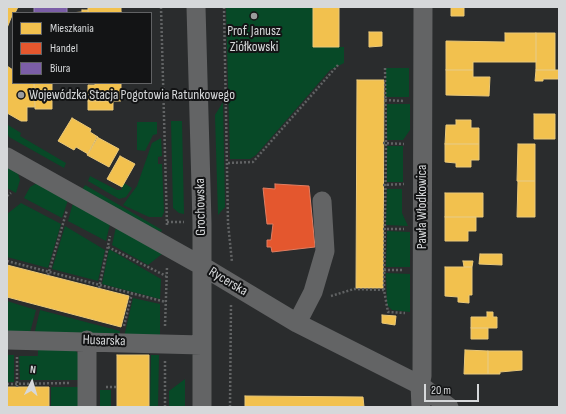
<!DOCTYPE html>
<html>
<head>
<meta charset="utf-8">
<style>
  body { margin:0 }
  #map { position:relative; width:566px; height:414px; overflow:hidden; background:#2a2c2d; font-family:"Sofia Sans Condensed",sans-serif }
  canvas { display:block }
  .frame { position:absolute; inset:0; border:8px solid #d6d8da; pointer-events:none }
  .legend { position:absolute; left:12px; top:12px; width:140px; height:72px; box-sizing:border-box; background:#131415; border:1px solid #616264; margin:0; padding:5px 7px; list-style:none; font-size:12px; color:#d6d8da }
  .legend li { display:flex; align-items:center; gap:8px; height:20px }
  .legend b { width:20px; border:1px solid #616264 }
  .north { position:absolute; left:12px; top:362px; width:40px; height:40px; -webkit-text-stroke:3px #131415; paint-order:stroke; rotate:5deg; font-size:11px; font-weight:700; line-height:16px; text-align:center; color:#d6d8da }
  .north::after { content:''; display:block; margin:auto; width:14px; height:18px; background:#d6d8da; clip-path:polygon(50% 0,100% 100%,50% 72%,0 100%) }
  .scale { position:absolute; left:424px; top:384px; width:55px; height:18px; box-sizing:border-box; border:2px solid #d6d8da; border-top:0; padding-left:5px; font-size:12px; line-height:14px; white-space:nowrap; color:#d6d8da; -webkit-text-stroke:3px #131415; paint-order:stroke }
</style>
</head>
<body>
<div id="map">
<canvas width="566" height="414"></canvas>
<div class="frame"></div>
<ul class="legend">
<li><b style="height:11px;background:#f2c14e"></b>Mieszkania</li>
<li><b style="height:11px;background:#e4572e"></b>Handel</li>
<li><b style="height:11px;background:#7b5ea7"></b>Biura</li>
</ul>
<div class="north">N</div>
<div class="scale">20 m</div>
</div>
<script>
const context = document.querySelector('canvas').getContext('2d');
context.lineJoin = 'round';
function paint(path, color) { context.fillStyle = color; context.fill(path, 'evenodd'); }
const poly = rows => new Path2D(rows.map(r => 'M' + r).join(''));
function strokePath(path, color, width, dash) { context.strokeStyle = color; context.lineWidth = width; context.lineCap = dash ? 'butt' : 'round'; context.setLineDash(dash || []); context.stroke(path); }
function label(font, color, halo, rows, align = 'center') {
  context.font = font + ' "Sofia Sans Condensed",sans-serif'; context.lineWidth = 4; context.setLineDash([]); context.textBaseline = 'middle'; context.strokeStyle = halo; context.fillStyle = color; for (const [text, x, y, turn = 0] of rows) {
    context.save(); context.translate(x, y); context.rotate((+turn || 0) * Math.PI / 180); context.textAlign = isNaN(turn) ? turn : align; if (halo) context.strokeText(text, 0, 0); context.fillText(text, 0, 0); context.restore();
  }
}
const green = poly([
  [226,7,313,7,313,47,344,47,344,63,330,70,256,155,250,159,230,159],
  [386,68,409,68,409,97,386,97],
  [223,102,225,207,218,215,215,115],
  [387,104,410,104,410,130,403,140,387,140],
  [171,121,182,121,184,214,179,213,173,208],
  [137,122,157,122,157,134,153,135,145,151,137,150],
  [8,125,21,133,20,136,66,163,64,168,9,137,7,132],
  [161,138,162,156,158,157,158,164,162,164,164,212,162,217,149,217,123,205,137,186,152,143],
  [387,146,403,146,403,182,387,182],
  [7,167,18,174,20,180,16,193,7,188],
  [90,176,117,190,121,190,124,183,132,188,126,197,119,199,88,181],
  [37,183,68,200,62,218,24,198,30,187],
  [85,185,162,230,161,232,146,225,82,190],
  [387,189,402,189,402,213,408,226,386,225],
  [21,203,61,224,48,268,7,257,7,214],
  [73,203,110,224,106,241,68,221],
  [65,226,105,250,98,281,52,269],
  [116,227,162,254,148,265,112,245],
  [387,231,410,232,410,267,386,267],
  [109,249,161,279,160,299,102,284],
  [386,273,410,274,410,312,392,310,387,305],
  [133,298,160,304,160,338,124,337],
  [7,301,36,310,29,336,7,335],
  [40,310,120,331,119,337,34,335],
  [38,349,75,350,81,357,82,380,20,380,19,356,38,356],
  [7,355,14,355,14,382,7,382],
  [151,355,159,355,158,407,150,407],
  [185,379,185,407,169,407,169,391],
  [51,387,80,387,80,406,51,407],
  [100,390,111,390,111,407,100,407]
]);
const homes = poly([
  [7,7,18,7,15,13,13,13,7,28,7,7],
  [88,7,121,7,121,12,124,13,88,13,88,7],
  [313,7,339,7,339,47,313,47,313,7],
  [451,7,464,7,464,16,451,16,451,7],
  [82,10,88,10,88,13,70,13,82,12,82,10],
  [369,32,382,32,382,46,369,47,369,32],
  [505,33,536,33,536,62,473,62,473,70,446,70,446,41,505,42,505,33],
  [536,33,555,33,555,70,536,70,536,33],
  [7,66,13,70,13,83,34,83,35,107,27,107,27,121,21,121,7,113,7,66],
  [446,70,473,70,473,77,490,77,489,96,446,95,446,70],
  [536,70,559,70,559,79,543,79,543,81,535,81,536,70],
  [357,80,384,80,383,288,356,288,357,80],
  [34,83,52,83,52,109,35,109,34,83],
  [95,83,121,83,121,101,88,101,88,85,95,85,95,83],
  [88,101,113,101,113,110,88,110,88,101],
  [534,114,555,114,555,139,534,139,534,114],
  [72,118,91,129,90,132,98,137,88,154,76,147,74,150,58,141,72,118],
  [456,120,471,120,471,128,479,128,479,144,445,144,446,125,456,125,456,120],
  [97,137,119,149,109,167,87,155,97,137],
  [445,144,479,144,479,160,471,160,471,167,456,167,456,163,445,162,445,144],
  [518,144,535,144,535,181,517,181,518,144],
  [120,156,135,164,122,187,107,179,120,156],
  [518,181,535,181,535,217,517,217,518,181],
  [445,193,483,193,483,217,445,217,445,193],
  [445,217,476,217,476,231,468,231,468,241,445,241,445,217],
  [480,254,502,254,502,265,479,264,480,254],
  [463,261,473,261,472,267,464,267,463,261],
  [7,265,129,296,121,327,7,297,7,265],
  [445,267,472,267,472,295,469,295,469,303,458,302,458,297,445,296,445,267],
  [487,312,493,312,493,317,497,317,497,328,471,328,471,317,487,317,487,312],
  [382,315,396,316,395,325,382,323,382,315],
  [471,328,488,328,488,339,471,339,471,328],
  [465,350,488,351,488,374,464,374,465,350],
  [488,351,522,351,522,370,500,372,500,374,488,374,488,351],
  [117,355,149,355,149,407,117,407,117,355],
  [7,387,49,387,49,407,7,407,7,387],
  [245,396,363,397,364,407,245,407,245,396]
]);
const shops = poly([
  [275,184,309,186,315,247,272,252,271,247,267,247,267,240,271,240,273,224,267,224,263,188,275,189,275,184]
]);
const offices = poly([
  [34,7,67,7,67,13,70,13,34,13,34,7]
]);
const path = poly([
  [161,7,167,226],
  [224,7,228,223,232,262],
  [385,100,404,101],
  [383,143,404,144],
  [228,163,253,162,338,65],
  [383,185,404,184],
  [7,196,11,193],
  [167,222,184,222],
  [383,229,404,229],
  [108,247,166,276],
  [7,261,166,302],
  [384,270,403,270],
  [48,275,67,210],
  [99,288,110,236],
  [384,290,386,144,385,66],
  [331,296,354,289,384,290,388,312,405,313],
  [124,326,132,293],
  [165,326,167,267],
  [17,357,17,387],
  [7,384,69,383],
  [106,387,117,387],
  [165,407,165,361],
  [230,407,231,305]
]);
const minor = poly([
  [196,7,202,223,202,407],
  [7,157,202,266,297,323,420,385,449,407],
  [297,323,313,292,325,251,322,201],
  [7,340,202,345],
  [87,407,87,340],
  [421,407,420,385,422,376,423,7]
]);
const markers = [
  [254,16,4,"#9a9c9d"],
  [21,95,4,"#9a9c9d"]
];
const poiNames = [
  ["Prof. Janusz",254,31],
  ["Ziółkowski",254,47],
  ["Wojewódzka Stacja Pogotowia Ratunkowego",29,95,"left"]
];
const streetNames = [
  ["Grochowska",201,207,-91],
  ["Pawła Włodkowica",422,207,-90],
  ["Rycerska",228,282,31],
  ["Husarska",104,341,2]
];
paint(green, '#074927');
paint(homes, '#f2c14e');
strokePath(homes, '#eac878', 1);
paint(shops, '#e4572e');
strokePath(shops, '#e07e62', 1);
paint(offices, '#7b5ea7');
strokePath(offices, '#9683b6', 1);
strokePath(path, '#616364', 2.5, [2, 2]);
strokePath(minor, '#636465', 19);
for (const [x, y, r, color] of markers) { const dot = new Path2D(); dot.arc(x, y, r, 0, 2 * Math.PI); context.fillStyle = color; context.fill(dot); strokePath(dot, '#131415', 1.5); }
label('14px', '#d6d8da', '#131415', poiNames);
label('14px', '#d6d8da', '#131415', streetNames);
</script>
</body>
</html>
